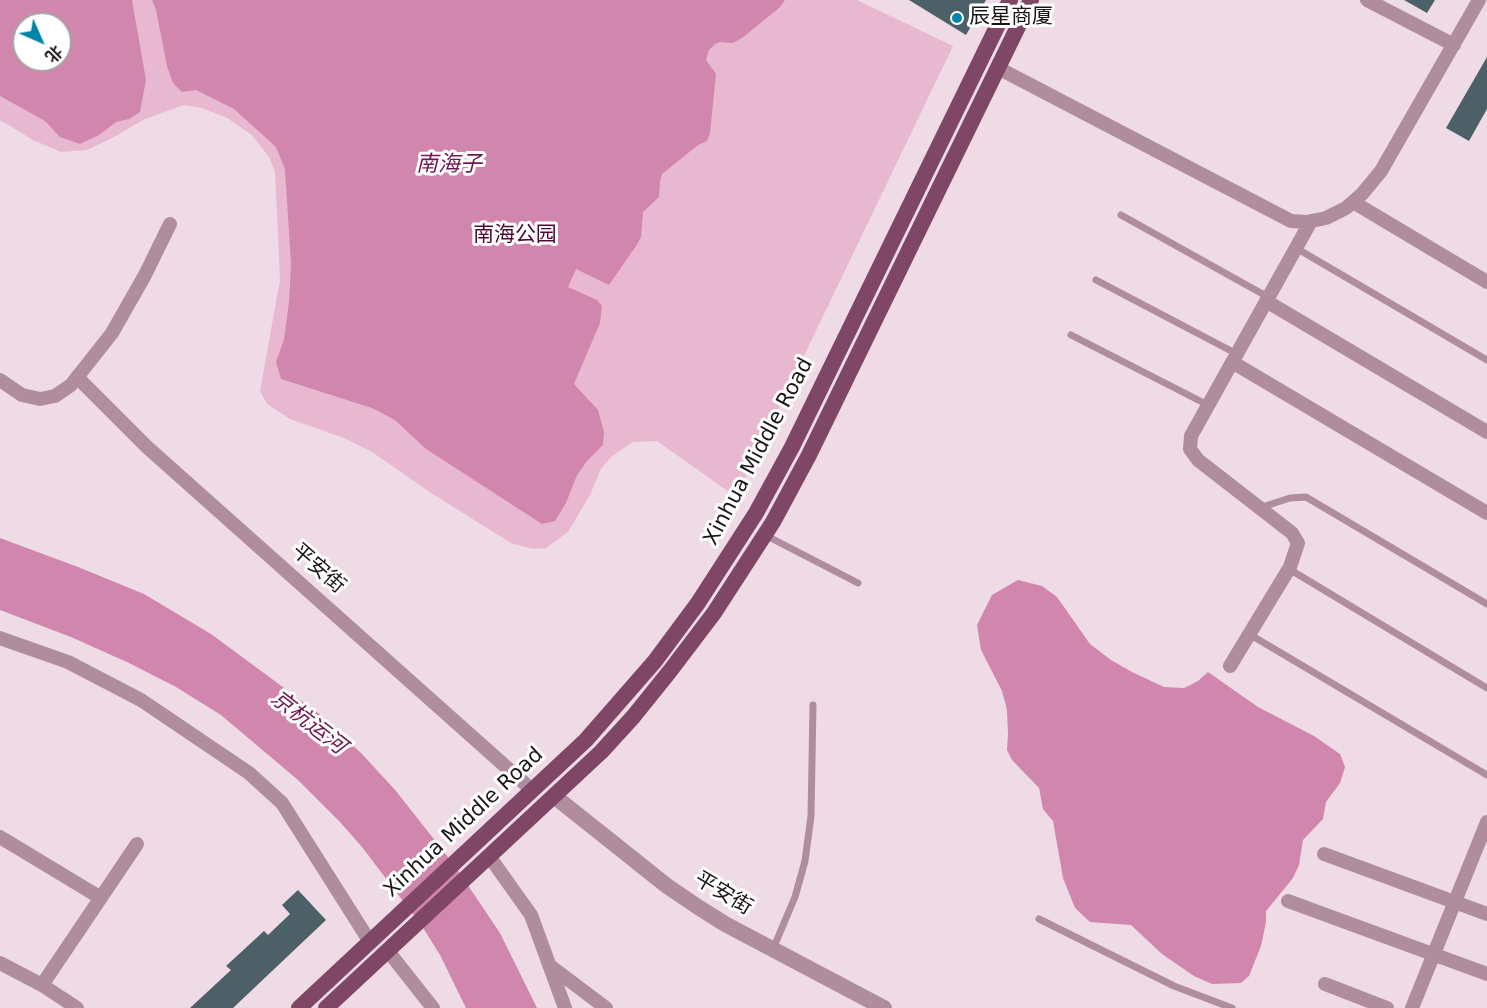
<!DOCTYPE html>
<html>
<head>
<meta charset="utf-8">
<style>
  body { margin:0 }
  #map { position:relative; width:1487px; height:1008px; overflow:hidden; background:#efdbe5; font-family:"DejaVu Sans","Noto Sans SC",sans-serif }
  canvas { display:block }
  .north { position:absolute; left:12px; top:12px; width:60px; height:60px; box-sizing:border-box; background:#fff; border:2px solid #a5a2a3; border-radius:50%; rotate:135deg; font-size:16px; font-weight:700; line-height:24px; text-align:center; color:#1d1619 }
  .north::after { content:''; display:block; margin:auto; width:21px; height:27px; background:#0084a7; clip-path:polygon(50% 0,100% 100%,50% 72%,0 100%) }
</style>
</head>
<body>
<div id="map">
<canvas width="1487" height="1008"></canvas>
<div class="north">北</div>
</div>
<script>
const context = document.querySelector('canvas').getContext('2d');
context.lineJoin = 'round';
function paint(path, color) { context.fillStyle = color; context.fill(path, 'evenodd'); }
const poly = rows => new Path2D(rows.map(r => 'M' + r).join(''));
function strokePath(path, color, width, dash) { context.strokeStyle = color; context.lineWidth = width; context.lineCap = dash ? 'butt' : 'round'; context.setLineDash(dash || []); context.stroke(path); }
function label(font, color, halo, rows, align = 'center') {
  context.font = font + ' "DejaVu Sans","Noto Sans SC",sans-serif'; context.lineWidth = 6; context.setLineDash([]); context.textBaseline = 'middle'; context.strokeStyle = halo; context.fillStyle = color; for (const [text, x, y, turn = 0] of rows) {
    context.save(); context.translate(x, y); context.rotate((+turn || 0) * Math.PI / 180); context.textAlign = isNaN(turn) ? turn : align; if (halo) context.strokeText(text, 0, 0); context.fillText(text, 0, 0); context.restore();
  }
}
const green = poly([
  [0,0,857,0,953,46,736,497,657,441,633,442,612,456,601,469,590,495,568,532,546,548,533,549,511,543,434,495,372,452,344,438,290,419,267,404,260,391,280,280,275,172,269,157,252,135,227,118,202,108,184,105,143,120,112,138,87,150,61,152,33,140,0,120],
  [24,24,60,24,60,60,24,60]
]);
const water = poly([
  [0,0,132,0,146,80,140,112,129,119,116,122,99,135,80,144,60,137,45,121,0,96],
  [24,24,60,24,60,60,24,60],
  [152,0,785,0,779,8,742,38,733,43,720,42,715,44,709,50,706,60,716,74,710,133,707,141,698,145,662,174,660,181,659,197,643,212,641,237,636,246,609,285,576,269,568,287,597,300,602,306,600,323,574,384,598,410,604,432,603,445,587,461,577,475,566,503,555,521,542,524,426,449,395,420,372,408,281,379,276,362,284,339,289,302,291,264,285,169,276,147,234,109,196,90,182,92,173,83,167,66,156,10],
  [0,538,78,567,144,594,211,634,318,713,362,754,396,791,455,866,500,933,537,1008,466,1008,440,955,422,926,362,847,340,822,298,780,221,715,176,687,129,663,71,637,0,610],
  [1018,580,1042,586,1057,597,1090,644,1111,660,1132,672,1164,687,1184,688,1198,681,1208,672,1258,707,1314,736,1340,754,1345,767,1340,783,1326,802,1323,819,1303,840,1299,865,1293,878,1266,911,1266,922,1261,946,1249,976,1241,983,1212,984,1194,976,1162,954,1131,925,1090,922,1075,908,1063,878,1053,821,1043,809,1039,788,1012,760,1007,750,1008,734,1007,710,1002,691,981,650,977,625,992,595]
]);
const building = poly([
  [909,0,986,0,966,35],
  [1404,0,1435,0,1427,13],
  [1487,57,1487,109,1469,141,1446,128],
  [298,890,326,920,233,1008,190,1008,231,970,226,966,264,931,268,935,290,914,282,905]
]);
const service = poly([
  [1121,215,1268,297],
  [1296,248,1487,360],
  [1096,280,1237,354],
  [1071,335,1208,405],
  [1259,508,1290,498,1306,497,1487,604],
  [765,535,858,583],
  [1289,569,1487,688],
  [1249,634,1487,775],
  [1039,919,1174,986,1232,1008],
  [773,949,795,897,805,861,811,816,813,705]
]);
const minor = poly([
  [1367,0,1454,45],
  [998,68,1291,221,1307,222,1326,218,1346,208,1362,194,1381,171,1479,0],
  [1353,202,1487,282],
  [1266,301,1487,432],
  [1232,362,1487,513],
  [77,377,147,447,532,790],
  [0,380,22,395,40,399,55,396,71,385,112,333,145,275,170,224],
  [0,638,68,662,141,700,249,773,282,803,370,942],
  [1230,666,1290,567,1298,543,1292,533,1198,460,1190,449,1191,436,1311,221],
  [0,837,101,898],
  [1324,854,1487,914],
  [489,856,531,915,565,1008],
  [1288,901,1487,974],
  [388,951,433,1008],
  [0,963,42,985,77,1008],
  [549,965,606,1008],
  [1325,984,1387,1008],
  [42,985,137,844],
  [1412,1008,1487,822]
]);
const tertiary = poly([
  [554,796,667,886,698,907,725,924,884,1008]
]);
const primary = poly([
  [299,1008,586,740,655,661,698,603,756,513,792,447,1010,0],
  [326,1008,601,752,633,717,670,671,714,613,773,522,809,455,1031,0]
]);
const markers = [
  [957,18,6,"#0084a7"]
];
const poiNames = [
  ["辰星商厦",969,18]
];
const parkNames = [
  ["南海公园",515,236]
];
const streetNames = [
  ["Xinhua Middle Road",759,452,-62],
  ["平安街",318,569,41],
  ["Xinhua Middle Road",464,823,-43],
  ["平安街",723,894,31]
];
const waterNames = [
  ["南海子",449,165],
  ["京杭运河",308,723,38]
];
paint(green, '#e8b8d0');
paint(water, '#d186ad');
paint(building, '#4d5f67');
strokePath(service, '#af8d9e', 7);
strokePath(minor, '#af8d9e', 14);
strokePath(tertiary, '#af8d9e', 16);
strokePath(primary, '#7f4665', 16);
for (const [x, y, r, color] of markers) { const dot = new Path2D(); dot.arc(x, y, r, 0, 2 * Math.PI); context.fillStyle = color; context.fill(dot); strokePath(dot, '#fff', 2); }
label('21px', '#1d1619', '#fff', poiNames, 'left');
label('21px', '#4d0934', '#fff', parkNames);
label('21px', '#1d1619', '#fff', streetNames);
label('italic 22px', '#70184f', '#fff', waterNames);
</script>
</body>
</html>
